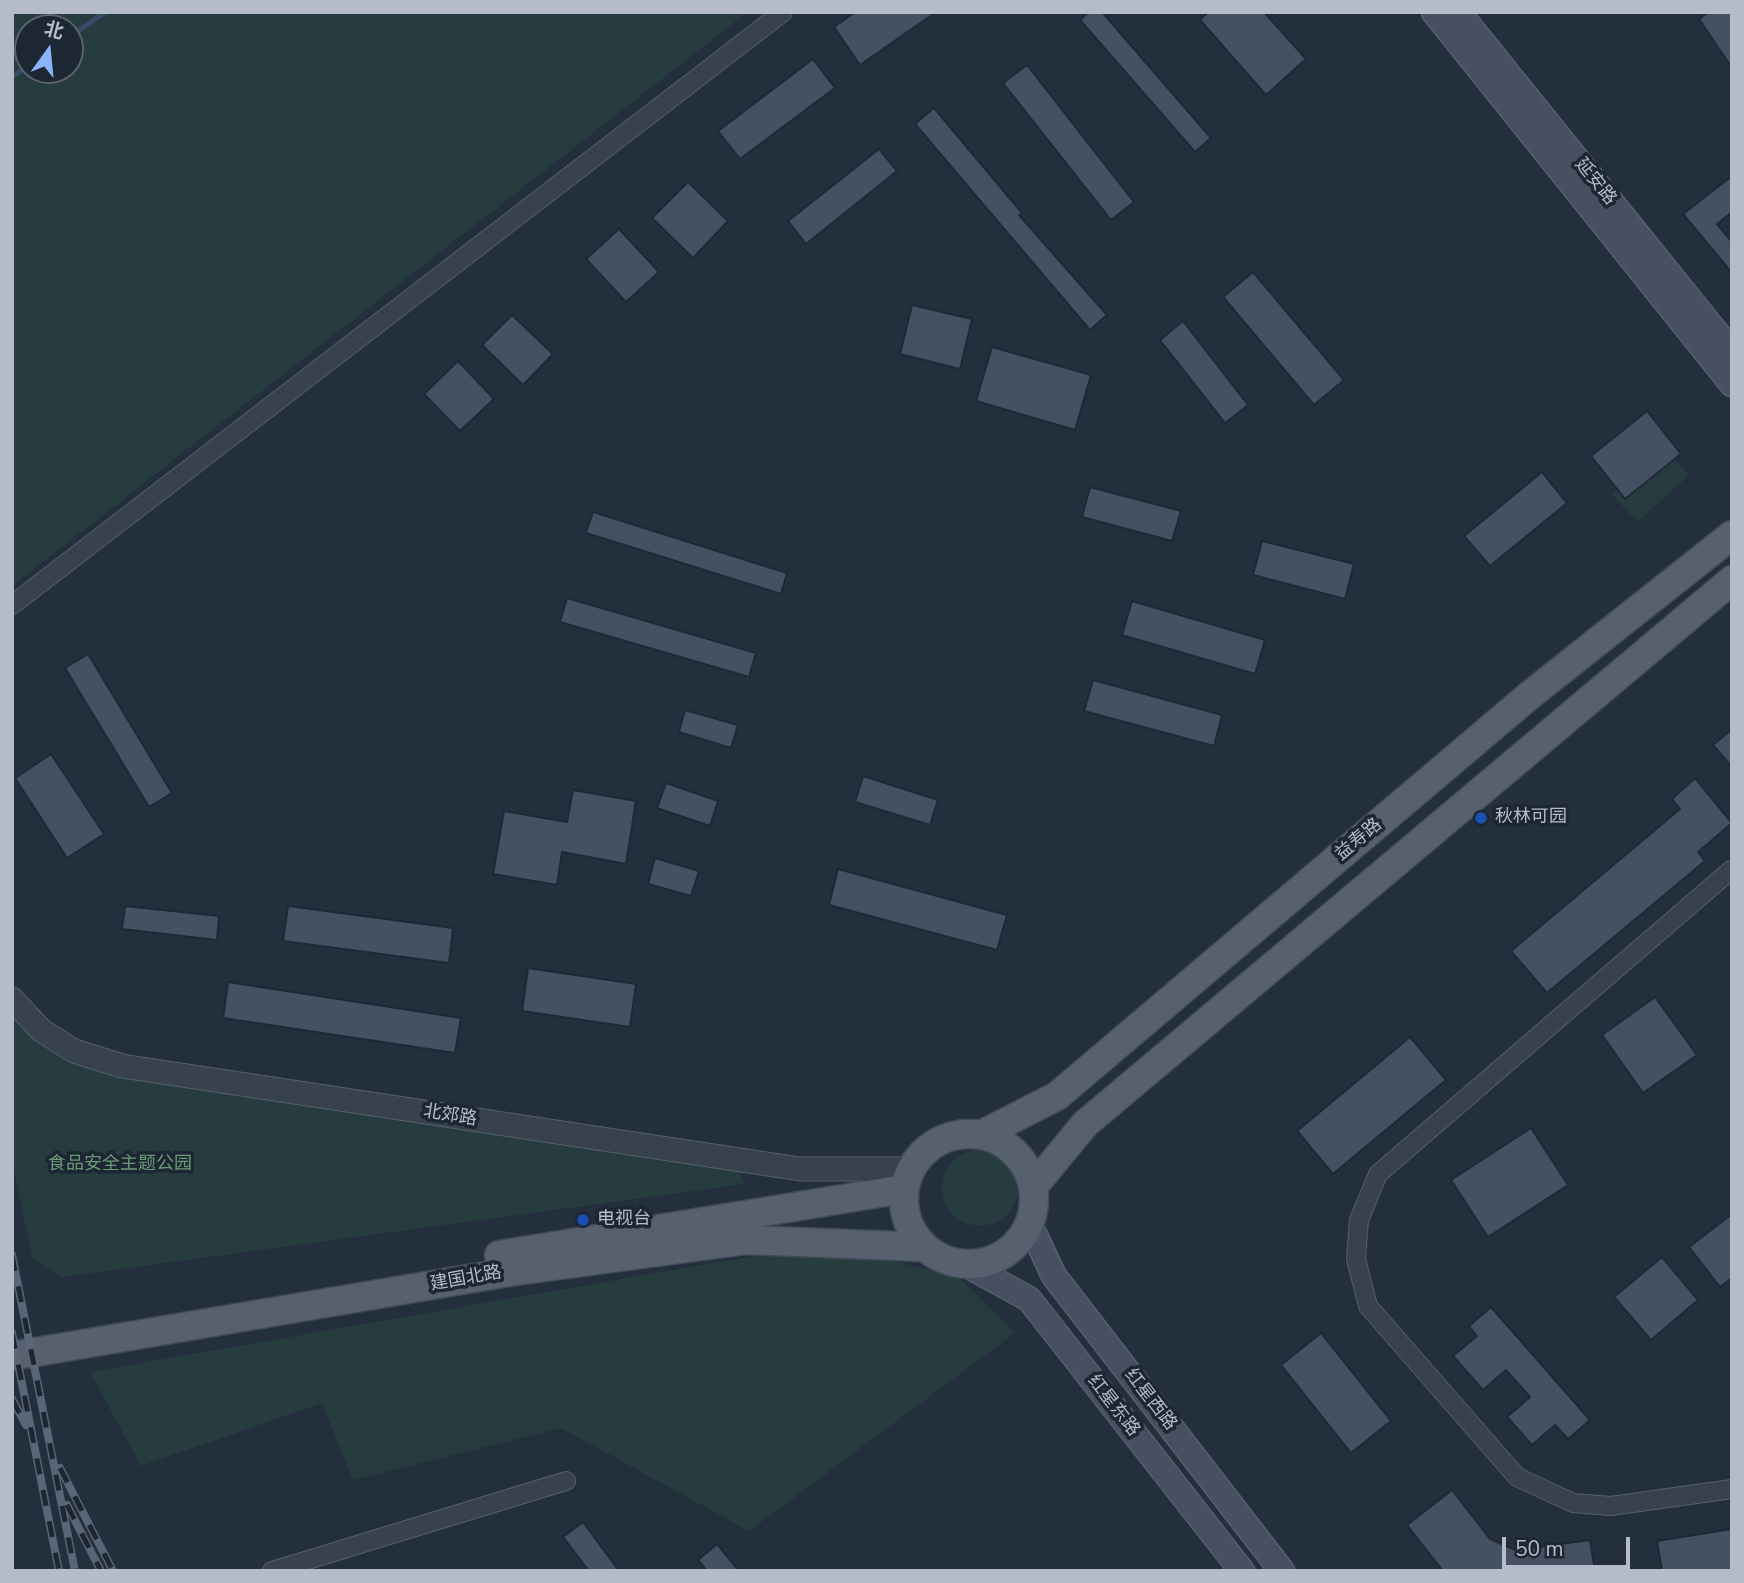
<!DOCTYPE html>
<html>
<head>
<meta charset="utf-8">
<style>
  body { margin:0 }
  #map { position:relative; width:1744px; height:1583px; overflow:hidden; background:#242f3e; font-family:"Nunito Sans","Noto Sans SC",sans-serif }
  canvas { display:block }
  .frame { position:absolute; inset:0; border:14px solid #b4bcc9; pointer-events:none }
  .north { position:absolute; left:14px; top:14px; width:70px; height:70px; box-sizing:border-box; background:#1d2633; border:2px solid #59626f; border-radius:50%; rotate:15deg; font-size:19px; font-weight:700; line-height:28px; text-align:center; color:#b4bcc9 }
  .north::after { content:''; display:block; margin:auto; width:24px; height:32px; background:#8ab4f8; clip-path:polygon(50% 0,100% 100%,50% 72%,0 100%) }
  .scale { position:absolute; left:1502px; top:1537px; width:128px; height:32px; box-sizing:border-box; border:4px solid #b4bcc9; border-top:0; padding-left:9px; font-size:21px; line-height:24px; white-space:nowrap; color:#b4bcc9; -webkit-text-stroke:5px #1d2633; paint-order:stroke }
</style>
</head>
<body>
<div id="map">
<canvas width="1744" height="1583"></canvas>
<div class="frame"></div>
<div class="north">北</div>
<div class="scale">50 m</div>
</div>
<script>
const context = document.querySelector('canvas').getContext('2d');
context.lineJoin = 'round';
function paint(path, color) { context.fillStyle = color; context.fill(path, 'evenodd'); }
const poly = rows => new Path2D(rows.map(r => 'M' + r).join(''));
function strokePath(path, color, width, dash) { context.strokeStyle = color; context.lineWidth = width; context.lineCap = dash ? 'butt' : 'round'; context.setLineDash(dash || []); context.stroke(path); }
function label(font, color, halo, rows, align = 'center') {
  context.font = font + ' "Nunito Sans","Noto Sans SC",sans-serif'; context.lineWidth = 7; context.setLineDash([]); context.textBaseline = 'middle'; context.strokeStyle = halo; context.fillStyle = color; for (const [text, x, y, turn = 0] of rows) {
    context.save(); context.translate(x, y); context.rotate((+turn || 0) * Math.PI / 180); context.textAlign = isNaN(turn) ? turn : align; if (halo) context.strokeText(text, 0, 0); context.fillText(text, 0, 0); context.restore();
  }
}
const green = poly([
  [12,12,748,12,12,586],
  [28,28,70,28,70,70,28,70],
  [1664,447,1689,475,1637,522,1612,494],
  [12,1005,52,1049,739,1169,745,1184,62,1277,32,1257,12,1161],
  '942 1188a38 38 0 1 1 76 0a38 38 0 1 1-76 0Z',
  [793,1249,875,1256,959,1278,1015,1333,749,1531,561,1428,353,1480,322,1403,141,1466,90,1372]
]);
const stream = poly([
  [70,37,105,12],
  [12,77,28,66]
]);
const building = poly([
  [855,12,936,12,860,65,834,27,855,12],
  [1089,12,1102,12,1211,138,1195,152,1080,20,1089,12],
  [1208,12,1264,12,1306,59,1266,95,1200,20,1208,12],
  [1709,12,1732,12,1732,68,1699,19,1709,12],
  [813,59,835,88,740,159,718,131,813,59],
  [1027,65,1134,202,1111,220,1003,83,1027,65],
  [934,108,1022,213,1019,215,1107,315,1090,330,915,124,934,108],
  [879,149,897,171,806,244,788,221,879,149],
  [1732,176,1732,212,1717,224,1732,242,1732,273,1683,214,1732,176],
  [688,182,728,221,693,258,652,218,688,182],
  [619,229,659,272,626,302,586,259,619,229],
  [1253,272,1344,380,1314,405,1223,297,1253,272],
  [912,305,972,319,960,369,900,354,912,305],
  [512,315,553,354,523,385,482,345,512,315],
  [1183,321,1248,405,1225,423,1160,340,1183,321],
  [992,347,1091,375,1075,430,976,401,992,347],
  [458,361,494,399,460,431,424,394,458,361],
  [1647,411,1681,454,1625,499,1591,456,1647,411],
  [1542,472,1567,503,1490,566,1464,536,1542,472],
  [1090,487,1181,511,1172,541,1082,517,1090,487],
  [593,512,787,573,781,594,586,533,593,512],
  [1262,541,1354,564,1345,599,1253,575,1262,541],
  [567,598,756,653,749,677,560,622,567,598],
  [1132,601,1265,640,1255,674,1122,635,1132,601],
  [88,654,172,793,149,807,65,668,88,654],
  [1093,680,1222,715,1214,746,1084,711,1093,680],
  [685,710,738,725,731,748,679,732,685,710],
  [1732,729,1732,767,1713,745,1732,729],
  [51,754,104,834,67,858,15,778,51,754],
  [863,776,938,800,930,825,855,802,863,776],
  [1695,778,1732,823,1698,852,1705,861,1547,993,1511,951,1680,809,1672,799,1695,778],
  [666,783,718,801,710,826,657,808,666,783],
  [573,790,636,801,626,864,562,852,557,885,493,874,504,811,567,822,573,790],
  [655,858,699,871,691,896,648,884,655,858],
  [838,869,1007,915,997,950,829,905,838,869],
  [125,906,219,916,217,940,122,929,125,906],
  [288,906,453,928,449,963,283,941,288,906],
  [528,968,636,984,630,1027,522,1011,528,968],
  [228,982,461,1018,455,1053,223,1018,228,982],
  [1655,997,1697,1055,1643,1093,1602,1035,1655,997],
  [1410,1037,1446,1080,1333,1174,1297,1131,1410,1037],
  [1531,1128,1568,1185,1488,1237,1451,1180,1531,1128],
  [1732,1214,1732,1278,1720,1287,1689,1247,1732,1214],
  [1662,1257,1698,1300,1651,1340,1614,1297,1662,1257],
  [1491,1307,1590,1420,1568,1439,1555,1425,1532,1445,1507,1417,1530,1397,1506,1370,1483,1390,1453,1356,1477,1336,1469,1326,1491,1307],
  [1321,1333,1391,1421,1351,1453,1281,1365,1321,1333],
  [1452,1490,1490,1539,1516,1550,1590,1540,1595,1571,1443,1571,1407,1525,1452,1490],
  [583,1522,619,1571,589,1571,563,1537,583,1522],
  [1732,1529,1732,1571,1662,1571,1657,1541,1732,1529],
  [717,1544,739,1571,707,1571,698,1560,717,1544]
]);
const minor = poly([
  [12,605,783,12],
  [1731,870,1378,1174,1359,1220,1356,1259,1368,1306,1517,1477,1573,1503,1611,1506,1732,1489],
  [272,1571,566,1481]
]);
const tertiary = poly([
  [12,999,41,1030,74,1051,122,1066,800,1169,910,1169]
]);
const secondary = poly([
  [1434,12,1732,384],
  [1458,12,1732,352],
  [1029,1223,1054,1276,1282,1571],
  [965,1264,1029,1299,1242,1571]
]);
const primary = poly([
  '904 1199a65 65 0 1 1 130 0a65 65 0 1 1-130 0Z',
  [981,1135,1057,1096,1530,695,1732,535],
  [1033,1187,1085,1124,1732,580],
  [499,1255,904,1189],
  [12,1356,515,1271,746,1240,924,1247]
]);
const rail = poly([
  [12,1255,75,1571],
  [12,1333,59,1571],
  [12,1399,26,1425],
  [60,1468,113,1571],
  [67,1505,101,1571]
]);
const markers = [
  [1481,818,7,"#1a4fb4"],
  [583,1220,7,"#1a4fb4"]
];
const streetNames = [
  ["延安路",1595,182,51],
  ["益寿路",1359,840,-40],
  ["北郊路",450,1116,9],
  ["建国北路",466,1279,-10],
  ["红星西路",1150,1400,52],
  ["红星东路",1113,1406,52]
];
const poiNames = [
  ["秋林可园",1495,818],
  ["电视台",597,1220]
];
const parkNames = [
  ["食品安全主题公园",120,1165]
];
paint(green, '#263c3f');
strokePath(stream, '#394c67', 5);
paint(building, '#455162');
strokePath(building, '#1f2835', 2);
strokePath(minor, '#565f6c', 20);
strokePath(tertiary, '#565f6c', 25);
strokePath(secondary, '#565f6c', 27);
strokePath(primary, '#414a57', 31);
strokePath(minor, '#38414e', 18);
strokePath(tertiary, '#38414e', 23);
strokePath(secondary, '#465061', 24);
strokePath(primary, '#56606e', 28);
strokePath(rail, '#5a6575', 8);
strokePath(rail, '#1d2633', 5, [16]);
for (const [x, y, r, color] of markers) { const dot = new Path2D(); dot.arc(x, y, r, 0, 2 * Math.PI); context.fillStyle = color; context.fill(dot); strokePath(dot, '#1d2633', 2.5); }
label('18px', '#b4bcc9', '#1d2633', streetNames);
label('18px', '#b4bcc9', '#1d2633', poiNames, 'left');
label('18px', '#6b9a76', '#1d2633', parkNames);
</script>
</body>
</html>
